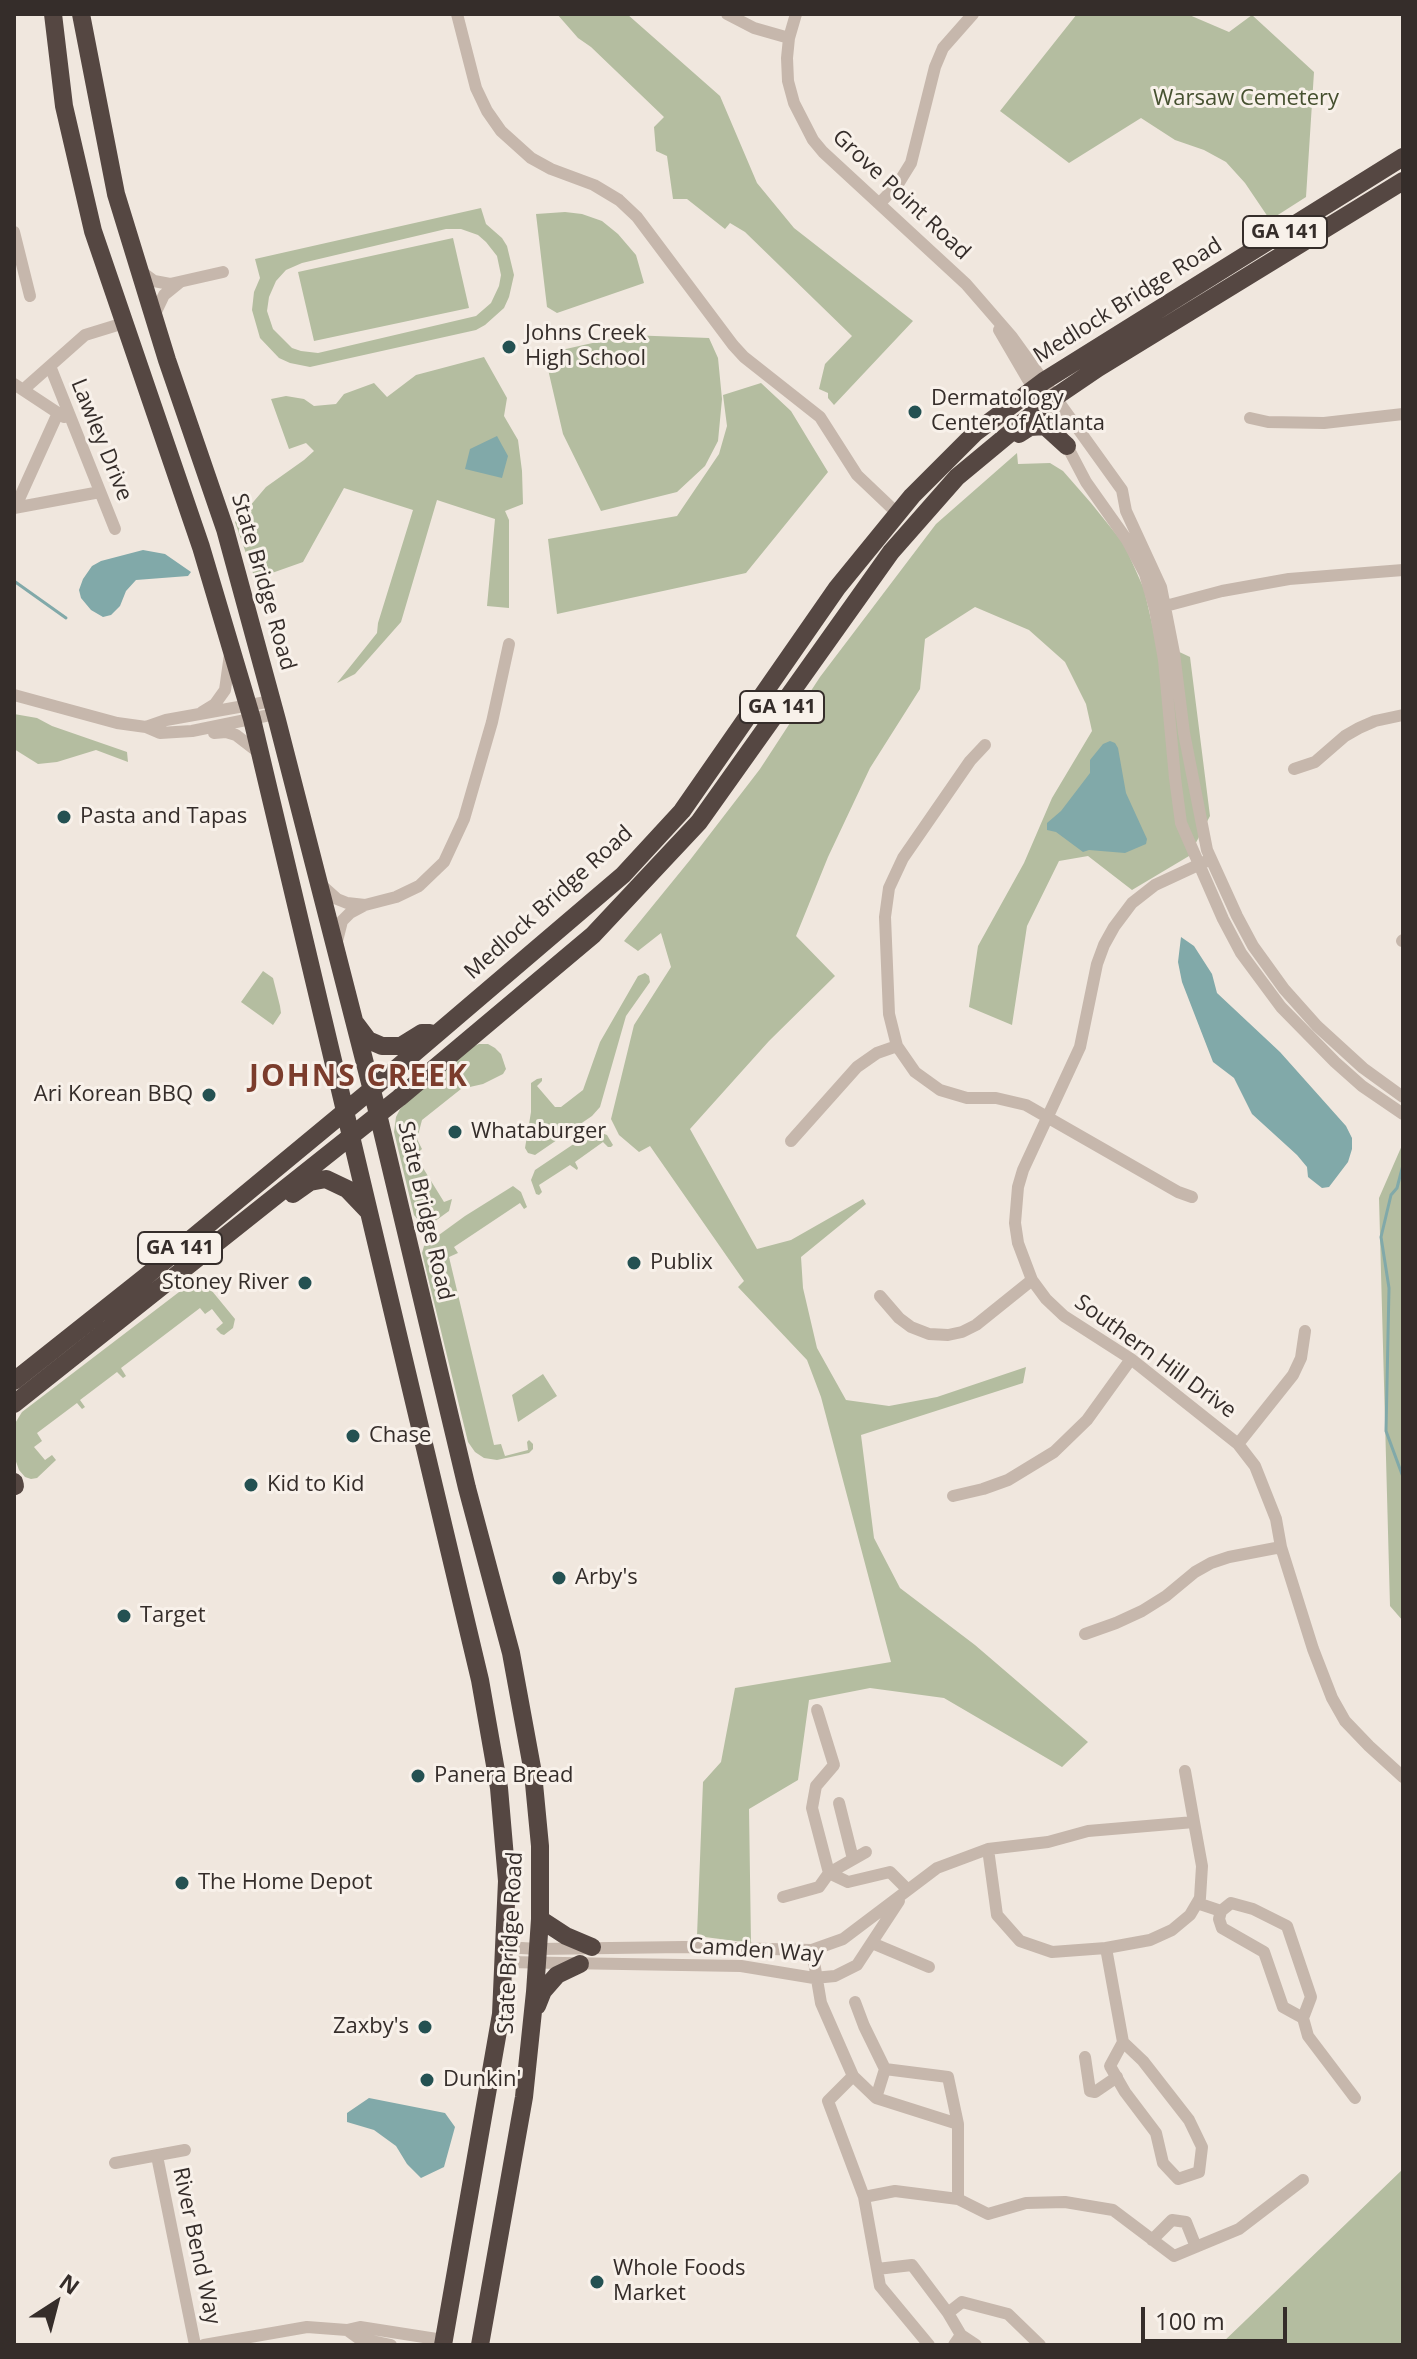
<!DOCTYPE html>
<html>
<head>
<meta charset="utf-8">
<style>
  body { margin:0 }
  #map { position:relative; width:1417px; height:2359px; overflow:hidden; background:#f0e7de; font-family:"Open Sans",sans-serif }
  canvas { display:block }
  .frame { position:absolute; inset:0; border:16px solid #352d2a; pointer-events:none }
  .north { position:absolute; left:16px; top:2263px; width:80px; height:80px; -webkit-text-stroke:6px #f8f1ea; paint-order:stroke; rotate:36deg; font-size:22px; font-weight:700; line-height:32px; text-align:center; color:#352d2a }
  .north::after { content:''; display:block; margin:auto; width:28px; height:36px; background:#352d2a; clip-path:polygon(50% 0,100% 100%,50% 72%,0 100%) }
  .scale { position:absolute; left:1141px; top:2307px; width:146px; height:36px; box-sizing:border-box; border:4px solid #352d2a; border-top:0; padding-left:10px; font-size:24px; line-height:28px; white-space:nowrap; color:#352d2a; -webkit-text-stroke:6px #f8f1ea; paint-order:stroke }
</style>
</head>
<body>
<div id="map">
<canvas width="1417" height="2359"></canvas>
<div class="frame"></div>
<div class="north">N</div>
<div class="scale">100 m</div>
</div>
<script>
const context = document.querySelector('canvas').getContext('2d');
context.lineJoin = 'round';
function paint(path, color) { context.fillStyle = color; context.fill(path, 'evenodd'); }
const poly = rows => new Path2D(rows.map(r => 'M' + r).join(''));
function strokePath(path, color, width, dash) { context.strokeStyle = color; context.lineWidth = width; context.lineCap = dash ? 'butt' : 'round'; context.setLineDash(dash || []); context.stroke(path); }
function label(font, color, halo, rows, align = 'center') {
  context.font = font + ' "Open Sans",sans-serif'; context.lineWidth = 6; context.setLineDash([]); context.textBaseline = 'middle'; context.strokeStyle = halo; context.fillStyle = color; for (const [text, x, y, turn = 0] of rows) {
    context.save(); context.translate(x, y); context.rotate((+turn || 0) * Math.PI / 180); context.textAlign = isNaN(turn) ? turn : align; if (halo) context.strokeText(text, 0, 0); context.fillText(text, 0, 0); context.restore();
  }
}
const green = poly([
  [557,14,627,14,720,96,757,183,794,228,913,321,834,405,828,398,828,393,819,389,825,364,852,336,745,232,730,223,725,229,687,199,673,199,667,156,656,151,654,127,664,117,591,47,578,38],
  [1077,14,1187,14,1229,32,1252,15,1314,72,1306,197,1270,220,1245,183,1226,162,1204,150,1175,140,1141,118,1069,163,1000,111],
  [481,208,486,224,502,238,507,246,514,275,509,297,504,308,485,325,476,330,310,367,290,363,279,358,260,338,252,310,254,292,260,278,255,259],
  [446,229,461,229,478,235,486,242,497,256,501,275,499,286,491,303,476,316,318,353,301,351,292,348,273,329,267,311,269,297,276,281,286,270,302,263],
  [565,212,582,214,602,221,618,234,636,255,644,283,557,313,547,307,536,214],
  [453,238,469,308,314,341,298,272],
  [628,335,709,338,718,358,722,399,718,441,705,466,677,492,601,511,563,434,547,365,557,351],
  [484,357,507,398,504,416,518,440,522,471,523,504,505,511,509,520,509,608,487,606,495,519,437,500,401,622,355,674,337,683,377,633,378,623,413,510,344,488,303,562,255,579,235,522,241,513,235,498,242,500,249,507,266,487,304,460,314,451,306,443,289,449,271,399,286,396,304,399,314,406,336,404,344,394,374,383,387,397,416,375],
  [761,383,791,411,828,472,746,573,557,614,548,539,677,516,719,454,727,426,723,395],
  [1017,453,1018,464,1050,463,1063,471,1091,503,1124,544,1144,589,1156,641,1190,657,1210,816,1189,856,1132,890,1088,856,1059,861,1027,926,1012,1025,969,1007,978,946,1024,863,1052,798,1092,731,1086,704,1065,662,1029,630,975,607,925,639,920,689,870,768,828,857,796,936,835,976,769,1041,690,1129,757,1249,791,1240,863,1199,866,1204,801,1257,803,1288,817,1348,846,1400,889,1406,937,1397,1026,1367,1023,1383,861,1435,874,1538,900,1588,975,1645,1088,1742,1062,1767,944,1698,870,1688,809,1700,798,1780,749,1809,751,1943,697,1936,703,1782,721,1762,735,1688,891,1662,821,1397,807,1360,738,1287,744,1281,650,1146,639,1152,619,1135,611,1119,634,1025,671,967,661,933,638,951,624,941,690,860,760,769,820,677,936,524],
  [14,714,37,718,52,726,127,752,128,762,96,750,57,762,38,764,14,749],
  [263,971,273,978,280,1006,281,1013,273,1025,241,1002],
  [645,973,649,976,650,982,626,1016,600,1107,592,1116,535,1155,528,1153,525,1148,531,1112,531,1083,537,1079,542,1078,542,1081,537,1086,555,1107,561,1107,583,1090,600,1042,638,976],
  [479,1044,488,1044,495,1048,501,1054,506,1069,503,1074,483,1084,461,1089,422,1120,417,1139,422,1149,415,1155,444,1202,452,1199,449,1211,431,1224,426,1224,419,1221,414,1215,394,1132,396,1117,400,1109,413,1097,472,1047],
  [596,1131,607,1135,613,1145,611,1147,608,1147,603,1142,575,1162,578,1168,577,1170,570,1165,539,1185,542,1192,539,1195,536,1194,531,1180,535,1170,590,1133],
  [1403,1143,1403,1621,1390,1606,1379,1198],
  [513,1186,521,1192,527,1207,524,1209,520,1203,454,1247,458,1253,449,1257,494,1445,501,1444,505,1456,528,1450,527,1442,529,1440,533,1444,533,1449,529,1453,497,1460,484,1458,475,1452,468,1442,422,1253,424,1246,432,1240,465,1216],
  [194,1285,212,1291,235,1319,233,1328,224,1335,221,1334,216,1329,223,1323,212,1309,205,1314,200,1308,121,1368,126,1376,123,1378,117,1372,80,1400,85,1407,82,1409,77,1403,37,1433,42,1441,34,1447,45,1460,52,1455,56,1460,37,1478,31,1479,25,1477,19,1470,14,1456,14,1425,22,1412,183,1289],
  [543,1374,557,1396,518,1422,512,1395],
  [1403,2169,1403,2345,1220,2345]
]);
const water = poly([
  [497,436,508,456,502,478,465,469,470,449],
  [143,550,165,554,191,572,188,576,136,580,126,591,120,606,111,615,103,617,91,610,81,598,79,590,83,579,92,566,101,561],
  [1110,741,1115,743,1118,748,1126,793,1147,839,1146,844,1125,853,1089,850,1083,852,1056,832,1047,830,1047,823,1061,811,1090,773,1090,760,1103,744],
  [1181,937,1194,946,1212,974,1217,993,1280,1052,1346,1126,1352,1138,1352,1149,1348,1162,1329,1187,1322,1188,1308,1177,1307,1167,1297,1155,1252,1114,1234,1078,1213,1062,1182,982,1178,962],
  [369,2098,445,2113,455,2127,444,2167,421,2178,407,2164,396,2146,374,2130,347,2122,347,2113]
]);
const stream = poly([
  [14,581,66,618],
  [1403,1165,1397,1188,1391,1195,1381,1237,1389,1288,1386,1431,1403,1477,1403,1505]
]);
const minor = poly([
  [457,14,476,88,487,111,501,131,531,158,551,169,594,185,619,200,637,217,733,345,744,357,820,417,857,475,898,514],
  [727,14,754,28,789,38],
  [796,14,789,38,787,58,788,81,794,103,813,140,823,152,966,284,1012,337,1122,490,1126,511,1161,587,1174,653,1184,733,1207,850,1237,916,1253,946,1284,989,1317,1026,1363,1068,1403,1097],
  [880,203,898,184,911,163,935,67,943,48,973,14],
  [14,232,30,296],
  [142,272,154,281,170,284,223,272],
  [154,316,164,295,180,282],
  [999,330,1027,378,1045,404,1086,482,1127,540,1145,574,1155,609,1164,660,1175,778,1181,823,1223,919,1241,953,1281,1007,1335,1062,1362,1086,1403,1114],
  [50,366,115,529],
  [14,384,64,417],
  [24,389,85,335,124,323],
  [1250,418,1268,422,1324,423,1403,414],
  [14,508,100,492],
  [15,508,58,413],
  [1158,608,1222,591,1289,579,1403,570],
  [14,695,117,723,146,727,160,733,192,731,275,714],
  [202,712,215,704,225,690,230,654],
  [146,727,166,720,272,701],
  [214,733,226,732,236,735,258,752],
  [985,745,970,761,903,858,889,888,885,917,889,1014,897,1046,915,1072,940,1090,967,1098,996,1098,1026,1105,1178,1192,1192,1197],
  [1294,769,1315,762,1345,736,1359,728,1375,721,1403,715],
  [1211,859,1155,885,1132,903,1114,927,1104,945,1097,964,1080,1047,1023,1170,1018,1187,1015,1223,1018,1243,1032,1280,1046,1299,1064,1316,1131,1359,1238,1444,1255,1466,1276,1519,1281,1547,1313,1649,1332,1698,1345,1721,1369,1746,1403,1777],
  [319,883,337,899,347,903,365,905],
  [337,941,342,921,350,913,365,905,396,897,419,886,444,862,464,819,492,722,509,644],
  [1402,941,1403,940],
  [791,1141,857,1067,877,1053,897,1046],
  [880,1296,899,1318,911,1327,929,1334,948,1335,962,1332,976,1325,1032,1280],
  [1238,1444,1293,1375,1301,1358,1305,1331],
  [953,1496,983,1489,1008,1480,1054,1452,1087,1420,1131,1359],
  [1085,1634,1116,1623,1142,1611,1166,1596,1195,1572,1211,1563,1229,1557,1281,1547],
  [817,1710,834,1765,816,1786,812,1808,829,1873,848,1882,890,1872,907,1889],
  [1185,1771,1194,1822],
  [839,1803,853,1859],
  [988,1849,1048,1842,1088,1831,1194,1822,1202,1866,1200,1898,1190,1915,1172,1930,1150,1940,1106,1948],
  [783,1897,819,1887,829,1873,866,1852],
  [1197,1903,1221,1911,1231,1903,1253,1909,1287,1926,1311,1997,1303,2018,1308,2036,1355,2098],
  [1221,1911,1219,1919,1222,1928,1264,1952,1283,2007,1303,2018],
  [872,1943,929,1967],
  [505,1947,538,1949,684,1947,812,1950,843,1939,937,1868,988,1849,997,1915,1020,1941,1052,1952,1106,1948,1123,2042,1110,2066,1125,2092,1156,2133,1163,2163,1178,2179,1199,2172,1202,2147,1189,2120,1143,2061,1123,2042],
  [812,1950,821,2003,853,2076,828,2101,864,2197,880,2286,929,2345],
  [505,1962,741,1966,814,1978,835,1976,857,1965,899,1901],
  [855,2002,864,2026,885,2069],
  [1085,2057,1090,2091,1095,2092,1117,2077],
  [853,2076,876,2098,958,2124,958,2199,895,2191,864,2197],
  [876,2098,885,2069,948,2077,958,2124],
  [157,2156,195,2345],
  [115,2163,185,2150],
  [958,2199,988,2214,1026,2203,1065,2202,1113,2210,1174,2256,1239,2229,1303,2180],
  [1152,2240,1172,2220,1186,2222,1196,2247],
  [877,2269,912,2265,948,2313,962,2302,1008,2314,1040,2345],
  [948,2313,961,2335,954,2345],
  [347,2330,358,2338,391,2345],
  [961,2335,976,2345],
  [204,2345,307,2327,347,2330,360,2327,443,2340]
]);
const highway = poly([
  [53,14,64,106,93,231,201,547,252,719,480,1680,499,1788,507,1881,501,2014,443,2345],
  [81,14,116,194,167,360,225,529,277,720,378,1114,467,1488,511,1653,533,1773,540,1846,540,1919,535,1992,524,2097,480,2345],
  [1019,434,1030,427,1045,426,1067,446],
  [356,1024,368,1040,382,1046,401,1046,422,1033,430,1033],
  [293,1194,310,1182,326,1179,347,1189,368,1211],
  [14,1381,145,1277,371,1090,623,875,682,811,837,588,912,496,976,432,1044,381,1403,157],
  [14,1404,399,1098,593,935,699,822,891,552,957,477,1045,404,1098,368,1403,181],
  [14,1482,15,1486],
  [540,1919,566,1936,592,1947],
  [537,2006,543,1991,557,1975,580,1964]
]);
const markers = [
  [509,347,8,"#245152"],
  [915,412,8,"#245152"],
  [64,817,8,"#245152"],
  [209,1095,8,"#245152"],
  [455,1132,8,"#245152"],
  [634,1263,8,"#245152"],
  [305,1283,8,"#245152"],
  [353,1436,8,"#245152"],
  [251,1485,8,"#245152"],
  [559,1578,8,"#245152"],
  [124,1616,8,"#245152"],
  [418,1776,8,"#245152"],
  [182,1883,8,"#245152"],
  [425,2027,8,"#245152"],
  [427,2080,8,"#245152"],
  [597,2282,8,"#245152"]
];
const shields = [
  [1285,232,84],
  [782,707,84],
  [180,1248,84]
];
const shieldNames = [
  ["GA 141",1285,232],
  ["GA 141",782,707],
  ["GA 141",180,1248]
];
const parkNames = [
  ["Warsaw Cemetery",1246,99]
];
const streetNames = [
  ["Grove Point Road",901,195,43],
  ["Medlock Bridge Road",1128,301,-32],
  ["Lawley Drive",101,440,68],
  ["State Bridge Road",263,582,74],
  ["Medlock Bridge Road",549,903,-42],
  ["State Bridge Road",425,1211,77],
  ["Southern Hill Drive",1155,1357,36],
  ["State Bridge Road",511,1943,-87],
  ["Camden Way",756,1951,4],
  ["River Bend Way",196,2246,78]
];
const poiNames = [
  ["Johns Creek",525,334],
  ["High School",525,359],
  ["Dermatology",931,399],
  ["Center of Atlanta",931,424],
  ["Pasta and Tapas",80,817],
  ["Ari Korean BBQ",193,1095,"right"],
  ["Whataburger",471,1132],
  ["Publix",650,1263],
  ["Stoney River",289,1283,"right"],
  ["Chase",369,1436],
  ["Kid to Kid",267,1485],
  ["Arby's",575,1578],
  ["Target",140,1616],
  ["Panera Bread",434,1776],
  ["The Home Depot",198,1883],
  ["Zaxby's",409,2027,"right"],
  ["Dunkin'",443,2080],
  ["Whole Foods",613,2269],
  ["Market",613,2294]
];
const districtNames = [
  ["JOHNS CREEK",359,1077]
];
paint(green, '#b4bda0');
paint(water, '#81a9a9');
strokePath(stream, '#81a9a9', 3);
strokePath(minor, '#c6b7ac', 12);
strokePath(highway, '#554742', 18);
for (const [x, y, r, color] of markers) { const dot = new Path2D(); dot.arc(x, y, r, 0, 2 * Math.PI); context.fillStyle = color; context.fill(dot); strokePath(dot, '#f8f1ea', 3); }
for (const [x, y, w] of shields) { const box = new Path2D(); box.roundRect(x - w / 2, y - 16, w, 32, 6); context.fillStyle = '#f8f1ea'; context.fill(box); strokePath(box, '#352d2a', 2); }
label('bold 20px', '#352d2a', null, shieldNames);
label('22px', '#465130', '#f8f1ea', parkNames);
label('22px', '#352d2a', '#f8f1ea', streetNames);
label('22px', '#352d2a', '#f8f1ea', poiNames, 'left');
context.letterSpacing = '2px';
label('bold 30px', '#7b3c2c', '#f8f1ea', districtNames);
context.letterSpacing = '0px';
</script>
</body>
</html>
